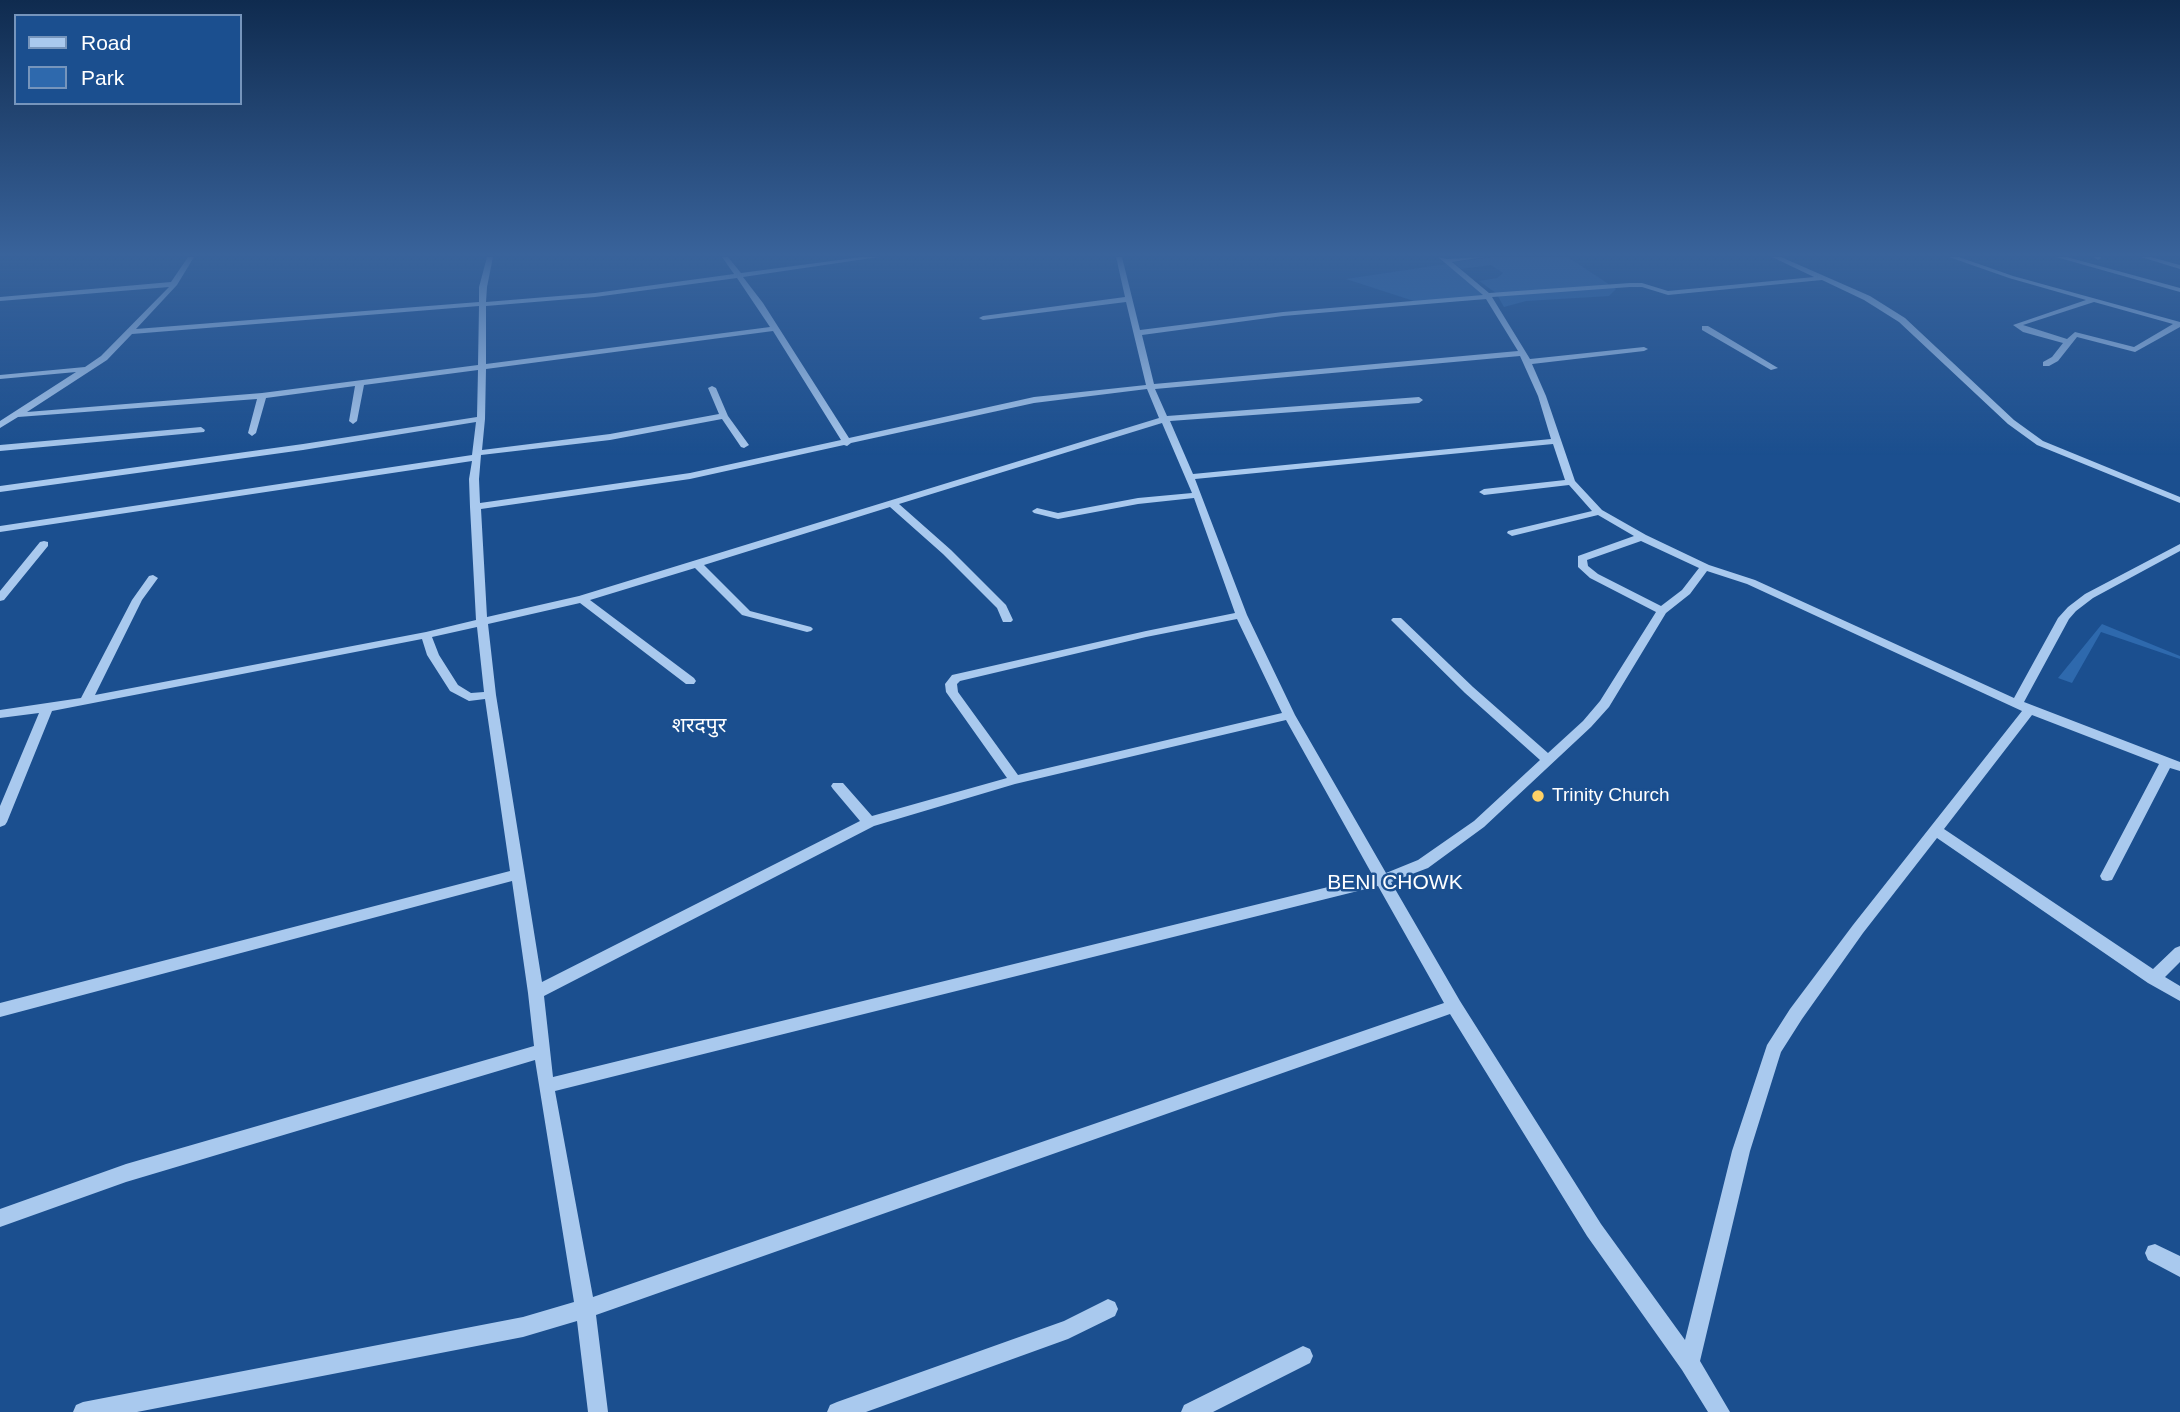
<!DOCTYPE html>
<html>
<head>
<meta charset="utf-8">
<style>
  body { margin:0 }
  #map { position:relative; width:2180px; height:1412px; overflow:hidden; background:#1b4f8f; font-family:Helvetica,sans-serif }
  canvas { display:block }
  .legend { position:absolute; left:14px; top:14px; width:228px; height:91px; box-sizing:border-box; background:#1b4f8f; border:2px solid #7695bc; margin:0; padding:9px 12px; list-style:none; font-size:21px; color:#fff }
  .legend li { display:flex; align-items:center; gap:14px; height:35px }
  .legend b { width:35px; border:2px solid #7695bc }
</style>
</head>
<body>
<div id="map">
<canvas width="2180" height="1412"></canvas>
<ul class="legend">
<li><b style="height:9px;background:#a9c9ee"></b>Road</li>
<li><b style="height:19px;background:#2e69ad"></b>Park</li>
</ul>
</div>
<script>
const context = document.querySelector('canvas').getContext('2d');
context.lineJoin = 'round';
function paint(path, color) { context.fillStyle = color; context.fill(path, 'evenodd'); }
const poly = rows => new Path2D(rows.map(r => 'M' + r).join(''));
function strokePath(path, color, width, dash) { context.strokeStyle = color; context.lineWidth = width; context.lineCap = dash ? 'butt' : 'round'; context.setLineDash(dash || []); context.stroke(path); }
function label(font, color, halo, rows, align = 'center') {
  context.font = font + ' Helvetica,"Noto Sans Devanagari",sans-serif'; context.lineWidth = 5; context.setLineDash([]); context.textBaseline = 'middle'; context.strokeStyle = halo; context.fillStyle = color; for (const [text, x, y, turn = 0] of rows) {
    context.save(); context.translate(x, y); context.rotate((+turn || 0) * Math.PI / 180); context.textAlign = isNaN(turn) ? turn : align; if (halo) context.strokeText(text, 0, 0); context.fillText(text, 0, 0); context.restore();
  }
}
const green = poly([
  [1494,257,1568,257,1616,289,1609,296,1526,301,1504,307,1496,293,1479,281,1497,278,1503,273,1491,265,1461,269,1453,262],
  [1446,264,1486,293,1490,299,1420,303,1346,279],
  [2102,624,2180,656,2180,659,2101,632,2072,683,2058,678]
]);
const minor = poly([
  [188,257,194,257,177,285,136,329,479,302,479,287,487,257,493,257,487,287,486,302,595,293,734,274,722,257,728,257,741,273,861,257,879,257,743,277,763,303,849,438,1034,397,1146,385,1126,302,983,320,979,318,983,316,1125,297,1116,257,1122,257,1140,330,1283,312,1483,295,1438,257,1447,259,1484,257,1452,262,1489,293,1630,283,1642,283,1668,291,1814,277,1772,257,1781,257,1870,296,1905,318,2014,420,2043,441,2180,497,2180,503,2037,445,2008,424,1899,322,1864,300,1822,280,1668,295,1642,287,1630,287,1492,297,1530,359,1644,347,1648,349,1644,351,1532,364,1546,396,1575,481,1602,510,1646,535,1709,565,1755,580,2014,698,2058,618,2068,607,2085,594,2180,544,2180,551,2093,598,2076,611,2069,619,2024,702,2180,762,2180,771,2170,768,2112,880,2107,881,2102,880,2100,876,2159,764,2032,715,1944,829,2153,969,2175,948,2180,946,2180,962,2165,977,2180,986,2180,1001,2148,983,1937,838,1863,933,1802,1019,1781,1052,1750,1151,1700,1361,1730,1412,1708,1412,1682,1370,1587,1236,1450,1014,596,1315,608,1412,588,1412,577,1321,523,1337,137,1412,73,1412,76,1405,83,1402,523,1317,574,1302,535,1060,126,1182,0,1227,0,1209,126,1164,534,1046,528,993,512,881,0,1017,0,1003,510,871,485,699,469,701,450,691,427,655,422,639,52,711,7,822,5,825,0,827,0,806,39,713,0,718,0,710,81,698,132,600,149,576,153,575,158,578,142,600,95,695,426,632,476,620,470,507,469,479,472,461,0,532,0,526,472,455,476,422,303,450,0,492,0,486,303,444,477,417,478,370,364,385,357,421,353,424,349,421,355,386,266,398,256,433,252,436,248,433,257,399,18,417,0,428,0,421,76,372,0,379,0,375,85,367,101,356,169,287,0,301,0,297,171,282,188,257],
  [737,278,770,327,486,364,486,306,595,297,737,278],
  [1486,299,1518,351,1154,384,1142,335,1283,316,1486,299],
  [479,306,478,365,262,393,27,412,107,360,132,334,479,306],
  [773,331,841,440,690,473,480,503,479,479,481,455,610,440,722,419,741,447,744,448,749,445,728,416,716,388,712,386,708,388,719,414,610,434,482,450,485,419,486,369,773,331],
  [1520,356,1538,396,1551,439,1193,474,1170,421,1419,403,1423,400,1419,397,1167,416,1155,389,1520,356],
  [1147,389,1159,418,579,596,487,617,481,509,690,479,844,445,847,446,851,443,1034,403,1147,389],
  [1162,423,1192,493,1138,498,1058,513,1037,508,1032,511,1034,513,1058,519,1138,504,1194,498,1235,613,1146,631,952,675,945,684,946,692,1007,778,872,816,843,783,833,783,831,786,833,789,860,821,542,982,496,695,488,624,580,603,686,684,694,684,696,681,694,678,590,600,695,568,742,615,807,632,811,631,813,629,811,627,750,611,704,565,890,507,943,554,997,608,1003,622,1011,622,1013,620,1006,605,951,550,899,504,1162,423],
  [1553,444,1565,480,1484,489,1479,492,1484,495,1569,485,1592,511,1508,531,1507,533,1512,536,1598,515,1634,536,1578,556,1578,567,1590,578,1656,612,1600,701,1583,721,1548,753,1473,687,1401,618,1393,618,1391,620,1393,622,1465,693,1540,760,1474,821,1418,860,1386,873,1295,715,1247,615,1195,479,1553,444],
  [1641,541,1699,568,1682,590,1661,606,1598,574,1588,566,1587,560,1641,541],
  [1707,571,1747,584,2022,711,1853,925,1790,1009,1767,1045,1732,1151,1685,1340,1601,1224,1460,1001,1391,882,1428,868,1484,827,1591,727,1609,707,1666,613,1690,594,1707,571],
  [1237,619,1282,713,1018,775,958,692,957,684,960,681,1146,637,1237,619],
  [477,627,484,692,471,693,458,685,439,655,432,637,477,627],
  [1286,720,1373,876,553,1077,544,996,874,826,1015,784,1286,720],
  [1378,886,1444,1003,593,1297,555,1091,1378,886],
  [1949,257,1959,257,2013,276,2180,322,2180,327,2135,352,2077,337,2058,361,2049,366,2043,366,2043,362,2052,357,2063,343,2023,332,2013,325,2086,300,2009,278,1949,257],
  [2094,302,2173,324,2134,347,2075,332,2067,339,2023,325,2094,302],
  [2056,257,2067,257,2180,288,2180,292,2056,257],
  [2093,257,2101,257,2101,258,2098,260,2093,257],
  [2141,257,2151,257,2180,265,2180,269,2141,257],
  [1702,326,1708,326,1778,368,1771,370,1702,330,1702,326],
  [201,427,205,430,204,432,0,451,0,445,201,427],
  [44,541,48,542,48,546,4,600,0,601,0,591,40,542,44,541],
  [2155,1244,2180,1256,2180,1277,2148,1260,2145,1253,2148,1246,2155,1244],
  [1108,1299,1115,1302,1118,1309,1115,1316,1068,1339,866,1412,827,1412,830,1405,837,1402,1064,1321,1108,1299],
  [1303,1346,1310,1349,1313,1356,1310,1363,1213,1412,1181,1412,1184,1405,1303,1346]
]);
const markers = [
  [1538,796,7,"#ffd166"]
];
const poiNames = [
  ["Trinity Church",1552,796]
];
const neighbourhoodNames = [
  ["शरदपुर",699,726],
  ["BENI CHOWK",1395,883]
];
paint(green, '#2e69ad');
paint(minor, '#a9c9ee');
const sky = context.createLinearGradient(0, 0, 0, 455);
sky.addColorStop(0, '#0f2b4f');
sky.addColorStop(0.56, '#39639b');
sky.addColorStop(1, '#39639b00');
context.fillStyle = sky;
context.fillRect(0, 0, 2180, 455);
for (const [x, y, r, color] of markers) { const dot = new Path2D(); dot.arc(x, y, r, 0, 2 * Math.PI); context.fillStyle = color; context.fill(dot); strokePath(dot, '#1b4f8f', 2.5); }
label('19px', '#fff', '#1b4f8f', poiNames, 'left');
label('21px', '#fff', '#1b4f8f', neighbourhoodNames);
</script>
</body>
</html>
